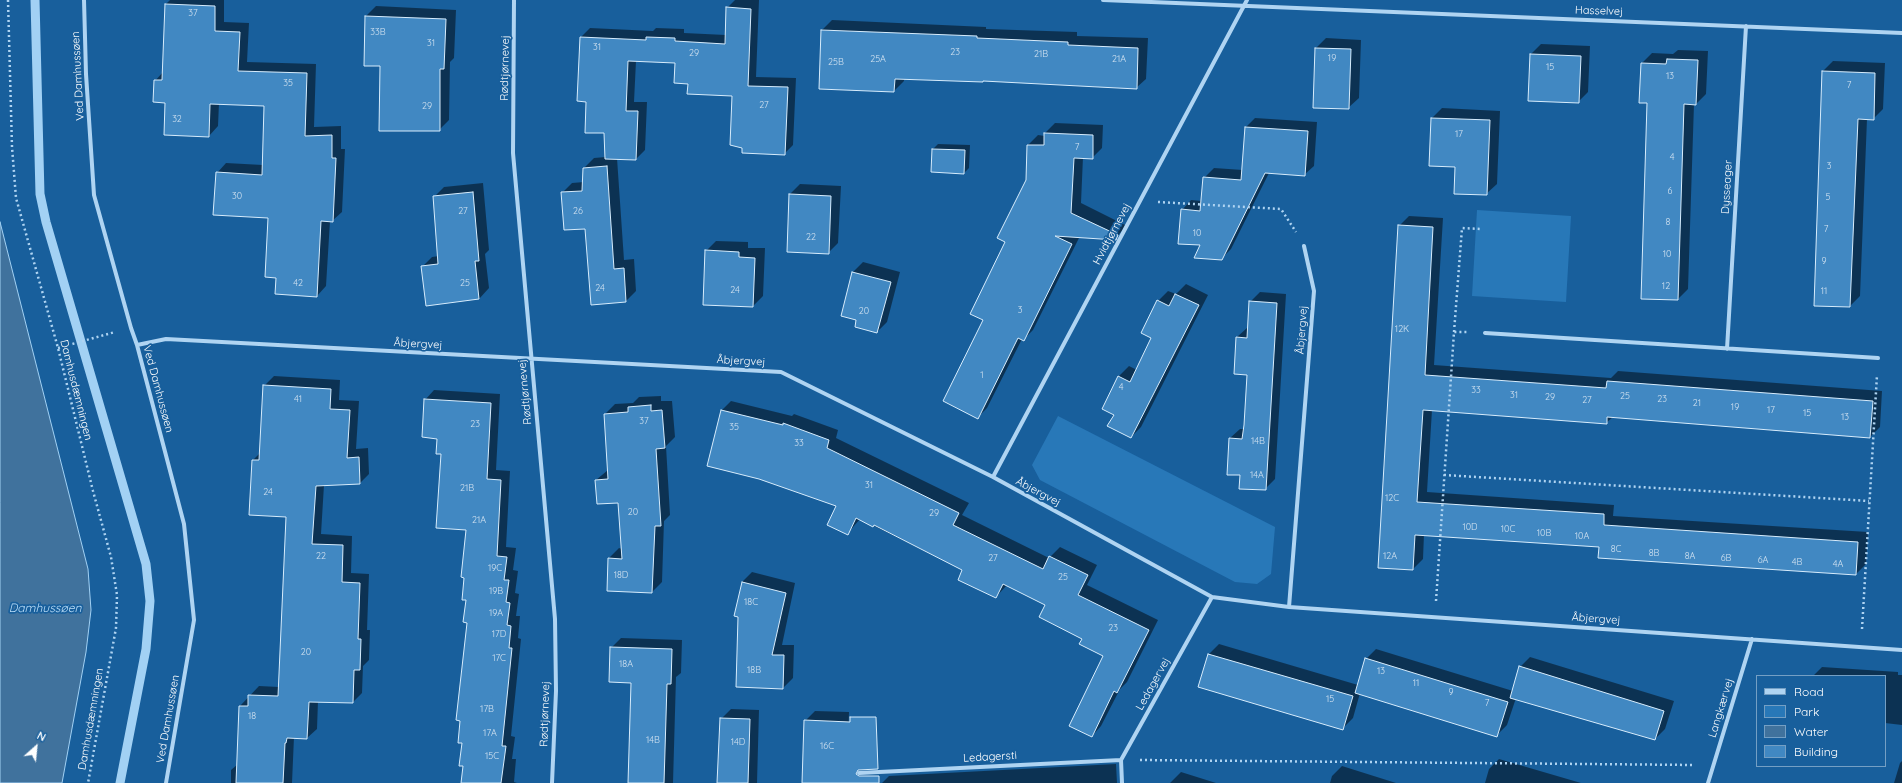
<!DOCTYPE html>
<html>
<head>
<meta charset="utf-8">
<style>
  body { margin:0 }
  #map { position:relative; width:1902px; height:783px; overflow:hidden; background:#185f9c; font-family:Quicksand,sans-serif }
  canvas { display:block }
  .legend { position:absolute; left:1756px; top:675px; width:130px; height:92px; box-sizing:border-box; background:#185f9c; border:1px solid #749fc4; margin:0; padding:5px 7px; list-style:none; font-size:12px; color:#fff }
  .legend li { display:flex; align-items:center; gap:8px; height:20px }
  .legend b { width:20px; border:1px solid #749fc4 }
  .north { position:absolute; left:16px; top:727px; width:40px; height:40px; -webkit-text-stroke:3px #185f9c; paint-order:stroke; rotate:27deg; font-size:11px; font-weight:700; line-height:16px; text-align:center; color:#fff }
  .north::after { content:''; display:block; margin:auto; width:14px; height:18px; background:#fff; clip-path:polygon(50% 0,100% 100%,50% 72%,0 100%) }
</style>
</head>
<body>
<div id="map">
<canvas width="1902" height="783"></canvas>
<ul class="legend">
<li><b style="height:5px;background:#afd4f2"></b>Road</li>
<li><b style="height:11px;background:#2878b8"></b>Park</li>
<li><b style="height:11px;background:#40729d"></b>Water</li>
<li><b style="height:11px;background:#4188c2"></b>Building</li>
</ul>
<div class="north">N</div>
</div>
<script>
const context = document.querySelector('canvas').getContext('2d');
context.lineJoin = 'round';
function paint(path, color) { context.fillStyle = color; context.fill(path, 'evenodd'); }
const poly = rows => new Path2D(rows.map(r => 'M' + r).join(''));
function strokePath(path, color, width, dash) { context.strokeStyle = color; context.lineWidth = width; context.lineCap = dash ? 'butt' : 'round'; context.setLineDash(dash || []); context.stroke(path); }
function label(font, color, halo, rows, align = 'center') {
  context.font = font + ' Quicksand,sans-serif'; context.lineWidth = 3.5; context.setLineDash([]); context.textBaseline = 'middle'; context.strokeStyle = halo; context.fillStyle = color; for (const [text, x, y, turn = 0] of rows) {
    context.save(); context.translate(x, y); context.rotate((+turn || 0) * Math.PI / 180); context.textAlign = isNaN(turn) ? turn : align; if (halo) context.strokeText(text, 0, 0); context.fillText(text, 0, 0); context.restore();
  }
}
const green = poly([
  [1477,210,1571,216,1566,302,1472,296],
  [1058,416,1275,527,1271,574,1257,584,1235,582,1040,480,1032,465]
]);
const water = poly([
  [0,222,88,569,91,610,86,652,62,783,0,783,0,222]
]);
const shadow = poly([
  [170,0,224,0,224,22,249,23,247,62,316,64,314,127,341,126,341,149,345,149,342,212,332,221,330,221,326,286,317,296,277,277,269,217,217,173,226,163,263,165,265,105,219,103,218,126,209,136,166,102,155,81,163,72,166,4],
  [735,0,759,0,756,77,796,78,793,145,784,154,733,95,689,83,676,62,636,61,634,102,647,102,645,150,636,159,617,158,624,260,634,259,636,291,626,301,585,228,562,193,572,183,584,182,584,168,594,158,606,157,605,132,587,101,581,37,590,28,653,31,656,28,684,29,684,33,726,35,727,8],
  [376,6,456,10,454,58,450,62,449,120,439,130,381,65,366,16],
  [832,20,986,27,986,29,1077,32,1077,36,1148,38,1146,79,1136,88,1081,86,1081,84,904,78,904,81,894,91,820,88,822,30],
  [1326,38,1361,40,1359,98,1348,108,1316,48],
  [1541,44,1590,46,1588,92,1578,102,1531,54],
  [1678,50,1708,51,1706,94,1696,104,1694,104,1688,289,1678,299,1642,298,1648,102,1642,63,1652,53,1673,54],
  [1833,61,1885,63,1883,109,1873,119,1867,119,1860,296,1850,306,1823,71],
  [1442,108,1500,111,1497,184,1486,194,1456,166,1432,118],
  [1255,118,1317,122,1314,166,1304,175,1269,173,1231,249,1221,259,1202,244,1182,210,1191,200,1202,201,1204,178,1214,168,1243,170,1246,127],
  [1055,123,1103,125,1102,148,1092,158,1083,157,1081,203,1127,226,1115,238,1080,236,1033,330,1023,340,1022,339,987,408,977,418,984,320,1027,180,1028,145,1038,135,1045,136,1045,133],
  [938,144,970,145,969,168,964,173,933,171,933,149],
  [483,183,489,250,485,254,489,288,479,299,422,267,432,257,439,256,434,197,444,187],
  [800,184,841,186,838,243,828,253,790,194],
  [1409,216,1443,218,1434,365,1611,378,1618,371,1882,391,1880,427,1870,437,1613,417,1606,423,1432,410,1427,492,1614,505,1613,516,1868,532,1866,564,1856,574,1600,546,1424,534,1423,559,1413,569,1399,226],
  [716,241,748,242,748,248,765,248,763,296,753,306,706,251],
  [863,262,900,272,887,322,877,332,858,319,842,315,853,272],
  [1186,284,1208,295,1141,427,1131,437,1115,414,1103,408,1119,376,1129,366,1137,370,1152,338,1158,301,1168,291,1176,294],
  [1260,292,1286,294,1275,479,1265,489,1241,474,1230,438,1240,429,1245,429,1248,374,1237,337,1247,328,1249,328,1250,302],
  [274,376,340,380,339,400,359,401,356,449,368,448,369,474,360,483,324,485,321,534,352,536,351,573,369,574,367,630,370,630,369,660,363,666,362,693,353,702,318,701,317,729,307,738,294,737,292,783,231,783,231,770,238,764,240,706,259,686,279,687,287,516,253,460,260,453,264,386],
  [434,390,500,394,496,470,510,471,506,547,516,548,513,570,518,571,515,593,519,594,516,616,520,616,518,638,521,639,511,736,515,737,512,759,516,759,514,782,517,783,462,783,464,765,462,720,468,622,467,600,467,529,425,400],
  [661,396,661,401,672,401,675,437,666,446,670,515,664,521,662,582,652,592,609,558,619,548,622,549,619,502,596,480,608,470,605,414,615,404,633,403,639,397],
  [731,401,792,416,794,414,838,430,836,438,969,503,962,515,1049,558,1060,547,1097,565,1087,585,1158,620,1127,682,1120,689,1101,726,1092,736,1104,655,1047,605,1007,585,996,597,964,570,860,519,847,534,838,505,721,411],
  [752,572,795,583,782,645,794,645,793,678,783,688,742,582],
  [621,638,682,640,681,673,676,677,673,783,629,783,632,682,611,648],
  [1219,644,1358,685,1366,659,1376,649,1513,691,1520,667,1530,657,1674,701,1665,729,1655,739,1516,698,1507,725,1497,735,1360,693,1353,718,1343,728,1199,686,1209,654],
  [1822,667,1898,672,1898,675,1902,675,1902,725,1885,723,1885,676,1813,676],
  [731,709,759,710,757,783,718,783,721,719],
  [815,711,849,712,846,783,803,783,805,721],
  [1499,759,1581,783,1485,783,1489,769],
  [1902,761,1902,783,1894,783,1900,763],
  [1116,764,1117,783,882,783,889,776],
  [1342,766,1396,783,1330,783,1332,776],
  [1181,772,1216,783,1170,783]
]);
const stream = poly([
  [35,0,40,194,46,222,146,564,150,601,146,649,120,783]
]);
const building = poly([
  [165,4,215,6,215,31,240,32,238,71,307,73,305,136,332,135,332,158,336,158,333,222,321,221,317,297,275,294,276,278,265,277,268,218,213,215,216,172,262,175,264,106,210,104,209,137,164,135,165,103,153,102,154,80,162,80,165,4],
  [726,7,751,9,748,86,788,87,785,155,742,153,742,148,730,145,732,96,687,94,688,84,674,83,675,63,628,61,626,111,638,111,636,160,605,159,604,133,585,133,586,102,577,101,580,37,646,40,646,37,675,38,675,41,725,44,726,7],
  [365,16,446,19,444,69,440,69,440,131,379,131,380,66,364,66,365,16],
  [821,30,977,36,977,38,1068,42,1068,45,1138,48,1137,89,983,81,983,82,895,79,894,92,819,89,821,30],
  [1315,48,1351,49,1349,109,1313,108,1315,48],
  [1530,54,1581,56,1579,103,1528,101,1530,54],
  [1667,59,1698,60,1696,105,1684,104,1678,300,1641,299,1647,103,1639,103,1641,63,1666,64,1667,59],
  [1822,71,1875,73,1874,120,1858,119,1850,307,1814,306,1822,71],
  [1431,118,1490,120,1487,195,1454,194,1455,167,1429,166,1431,118],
  [1245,127,1308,131,1305,176,1265,173,1222,260,1194,258,1200,245,1178,244,1181,209,1200,211,1203,177,1241,180,1245,127],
  [1044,133,1093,135,1093,159,1074,158,1071,213,1118,235,1116,240,1055,236,1072,244,1024,341,1018,338,978,419,943,401,983,320,970,314,1005,242,997,238,1026,180,1027,145,1044,145,1044,133],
  [932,149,965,150,964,174,931,172,932,149],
  [607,166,614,269,624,268,626,302,591,305,585,229,564,230,561,192,582,191,583,168,607,166],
  [473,192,479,261,475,261,479,299,426,306,421,266,438,264,433,196,473,192],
  [789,194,831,196,829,254,787,252,789,194],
  [1398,225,1433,227,1425,375,1606,388,1607,381,1873,401,1870,438,1607,417,1607,424,1423,410,1417,502,1604,514,1604,525,1858,542,1856,575,1598,558,1599,547,1415,535,1413,570,1378,568,1398,225],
  [705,250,739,252,739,257,755,258,753,307,703,305,705,250],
  [852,272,891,282,877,333,855,327,856,320,841,316,852,272],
  [1175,294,1199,305,1131,438,1107,426,1114,415,1102,409,1118,376,1130,382,1151,338,1141,333,1157,300,1169,306,1175,294],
  [1249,301,1277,303,1266,490,1239,489,1240,475,1227,475,1229,438,1242,439,1244,425,1247,375,1234,374,1236,337,1247,338,1249,301],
  [263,385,331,389,330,409,350,410,347,458,359,457,360,484,316,486,312,544,343,545,342,582,360,583,358,639,361,639,360,670,354,670,353,703,309,702,307,739,287,738,286,743,285,743,283,783,236,783,239,706,248,706,248,695,278,696,286,517,249,515,252,460,259,460,263,385],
  [424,399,491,403,487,479,501,480,497,556,507,557,504,580,509,580,506,602,510,603,507,625,511,626,509,648,512,648,502,746,506,746,501,783,461,783,463,766,459,766,462,743,458,743,460,721,456,720,467,623,463,622,466,600,462,600,464,578,461,577,466,530,436,528,441,454,436,454,437,439,422,437,424,399],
  [651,405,651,411,662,410,665,448,656,449,661,526,655,526,652,593,607,591,608,558,622,559,618,503,597,504,595,480,608,479,604,414,628,412,628,407,651,405],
  [721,410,783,425,783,423,829,440,827,448,959,513,953,525,1043,569,1049,556,1088,575,1078,595,1149,630,1117,693,1114,691,1092,737,1069,726,1103,656,1079,644,1082,639,1039,617,1045,605,1003,584,996,598,958,580,962,570,874,525,873,527,856,518,848,535,827,525,836,506,759,479,707,466,721,410],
  [742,582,786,593,772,655,784,655,783,689,736,687,738,617,734,616,742,582],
  [610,647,672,649,671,684,667,684,664,783,628,783,631,683,609,682,610,647],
  [1208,654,1353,696,1343,730,1198,687,1208,654],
  [1365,658,1508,702,1497,737,1355,693,1365,658],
  [1519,666,1664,711,1655,740,1510,698,1519,666],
  [850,717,876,717,878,769,858,770,856,774,859,776,879,776,879,783,802,783,804,720,850,722,850,717],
  [720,718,750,719,748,783,717,783,720,718]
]);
const path = poly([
  [8,0,12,147,16,198,58,348,93,491,111,557,117,595,116,628,88,783],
  [1158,202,1281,209,1296,232],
  [1454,332,1462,228,1482,229],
  [58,348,115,332],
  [1444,475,1869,501],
  [1436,601,1454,332,1468,332],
  [1862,629,1877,375],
  [1140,760,1695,765]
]);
const street = poly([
  [84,0,86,74,94,195,131,328,137,345,184,524,194,620,166,783],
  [514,0,513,153,555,619,556,691,552,783],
  [1103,0,1902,33],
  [1485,333,1878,358],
  [137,345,166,339,781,372,993,477,1212,597,1289,607,1902,650],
  [1727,349,1746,26],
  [993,477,1247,0],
  [1289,607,1314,291,1304,246],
  [859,773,1121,760],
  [1122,783,1121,760,1212,597],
  [1708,783,1752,639]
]);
const numberNames = [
  ["37",193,13],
  ["33B",378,32],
  ["31",431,43],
  ["31",597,47],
  ["23",955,52],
  ["29",694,53],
  ["21B",1041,54],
  ["19",1332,58],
  ["25A",878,59],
  ["21A",1119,59],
  ["25B",836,62],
  ["15",1550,67],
  ["13",1670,76],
  ["35",288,83],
  ["7",1849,85],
  ["27",764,105],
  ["29",427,106],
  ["32",177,119],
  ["17",1459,134],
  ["7",1077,147],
  ["4",1672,157],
  ["3",1829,166],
  ["6",1670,191],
  ["30",237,196],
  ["5",1828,197],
  ["27",463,211],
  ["26",578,211],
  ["8",1668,222],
  ["7",1826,229],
  ["10",1197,233],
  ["22",811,237],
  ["10",1667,254],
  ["9",1824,261],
  ["42",298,283],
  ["25",465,283],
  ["12",1666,286],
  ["24",600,288],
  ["24",735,290],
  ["11",1824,291],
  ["3",1020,310],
  ["20",864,311],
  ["12K",1402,329],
  ["1",982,375],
  ["4",1121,387],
  ["33",1476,390],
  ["31",1514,395],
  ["25",1625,396],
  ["29",1550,397],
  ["41",298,399],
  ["23",1662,399],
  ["27",1587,400],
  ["21",1697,403],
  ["19",1735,407],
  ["17",1771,410],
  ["15",1807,413],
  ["13",1845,417],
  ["37",644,421],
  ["23",475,424],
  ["35",734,427],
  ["14B",1258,441],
  ["33",799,443],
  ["14A",1257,475],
  ["31",869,485],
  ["21B",467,488],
  ["24",268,492],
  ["12C",1392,498],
  ["20",633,512],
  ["29",934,513],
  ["21A",479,520],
  ["10D",1470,527],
  ["10C",1508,529],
  ["10B",1544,533],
  ["10A",1582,536],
  ["8C",1616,549],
  ["8B",1654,553],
  ["22",321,556],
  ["12A",1390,556],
  ["8A",1690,556],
  ["27",993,558],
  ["6B",1726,558],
  ["6A",1763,560],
  ["4B",1797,562],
  ["4A",1838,564],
  ["19C",495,568],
  ["18D",621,575],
  ["25",1063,577],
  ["19B",496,591],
  ["18C",751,602],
  ["19A",496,613],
  ["23",1113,628],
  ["17D",499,634],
  ["20",306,652],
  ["17C",499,658],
  ["18A",626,664],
  ["18B",754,670],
  ["13",1381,671],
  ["11",1416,683],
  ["9",1451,692],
  ["15",1330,699],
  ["7",1487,703],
  ["17B",487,709],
  ["18",252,716],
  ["17A",490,733],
  ["14B",653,740],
  ["14D",738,742],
  ["16C",827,746],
  ["15C",492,756]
];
const streetNames = [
  ["Hasselvej",1599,11,2],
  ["Rødtjørnevej",505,68,-89],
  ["Ved Damhussøen",78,76,-93],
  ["Dysseager",1727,187,-87],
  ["Hvidtjørnevej",1112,234,-62],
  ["Åbjergvej",1302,330,-86],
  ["Åbjergvej",418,344,3],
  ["Åbjergvej",741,361,3],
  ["Ved Damhussøen",158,389,75],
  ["Damhusdæmningen",76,390,76],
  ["Rødtjørnevej",525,392,-95],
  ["Åbjergvej",1038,492,28],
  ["Åbjergvej",1596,619,4],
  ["Ledagervej",1153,684,-61],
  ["Langkærvej",1721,708,-73],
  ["Rødtjørnevej",545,714,-88],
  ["Damhusdæmningen",91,719,-80],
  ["Ved Damhussøen",168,719,-80],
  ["Ledagersti",990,757,-3]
];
const waterNames = [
  ["Damhussøen",45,608]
];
paint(green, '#2878b8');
paint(water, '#40729d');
strokePath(water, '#a2d1f4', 1);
paint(shadow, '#0007');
strokePath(stream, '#a2d1f4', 9);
paint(building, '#4188c2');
strokePath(building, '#d7ecfc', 1);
strokePath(path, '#afd4f2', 2.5, [2, 3]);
strokePath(street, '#afd4f2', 4);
label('9px', '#d0e1f0', null, numberNames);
label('11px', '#fff', '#185f9c', streetNames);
label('italic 12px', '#bcdef8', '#185f9c', waterNames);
</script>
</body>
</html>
